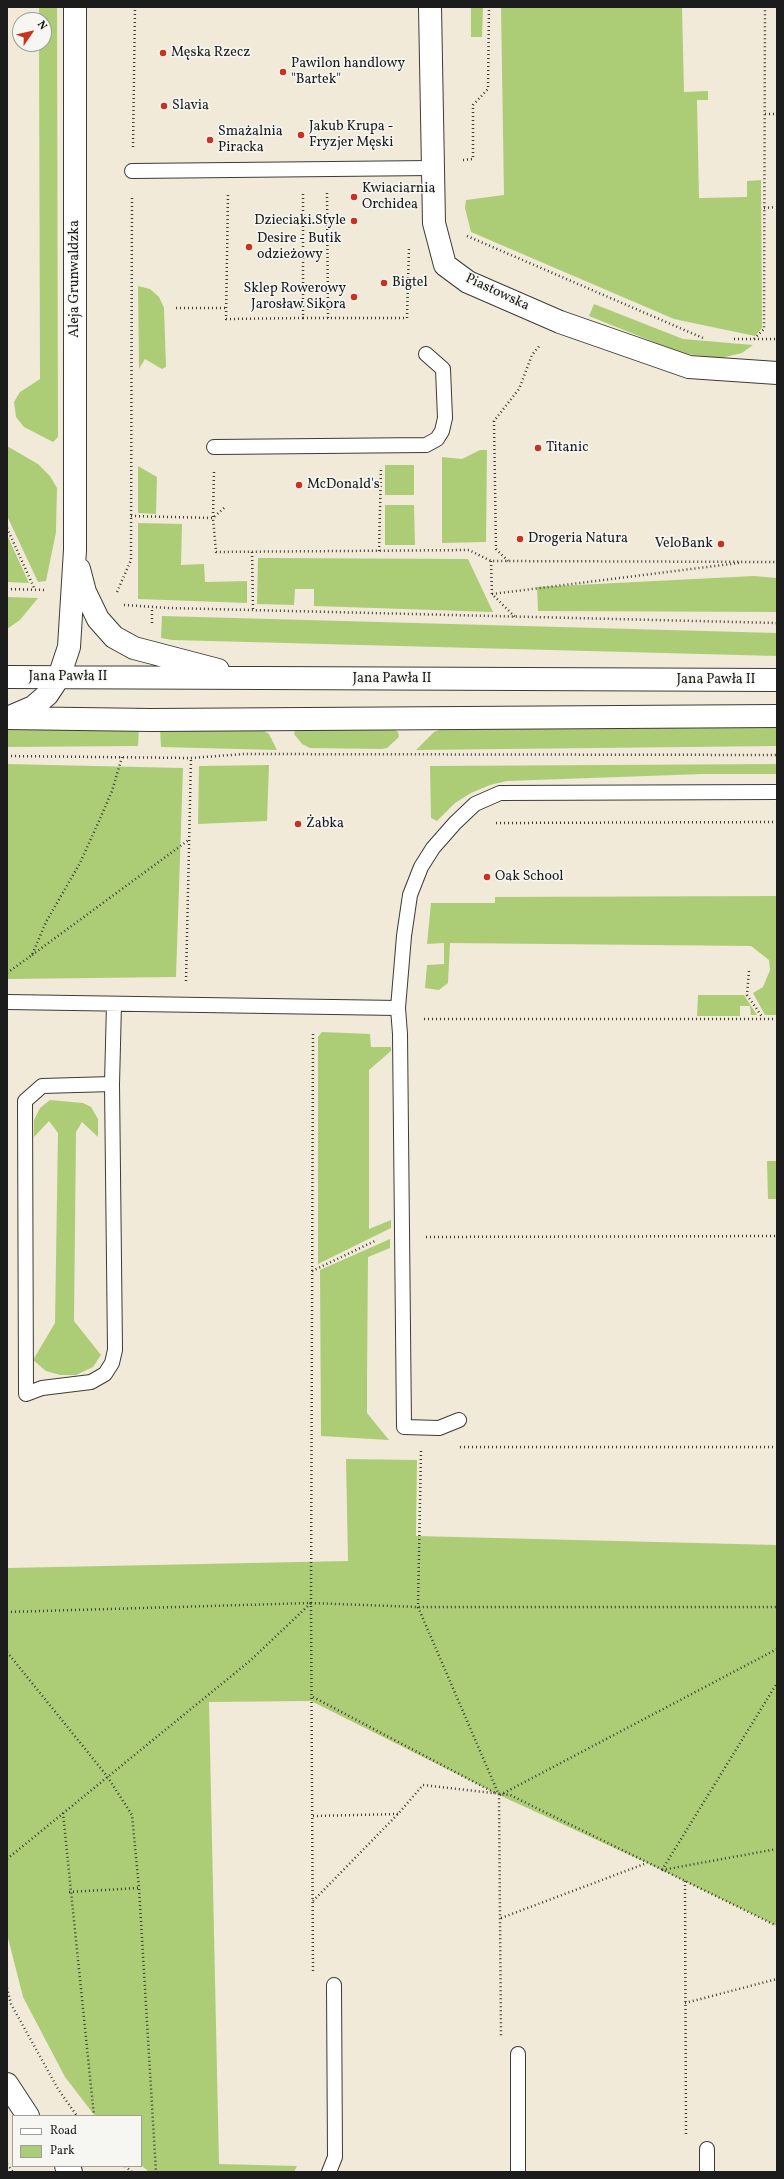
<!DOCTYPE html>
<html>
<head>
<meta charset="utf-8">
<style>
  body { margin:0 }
  #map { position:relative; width:784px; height:2179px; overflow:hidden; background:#f2ead9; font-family:Vollkorn,serif }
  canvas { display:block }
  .frame { position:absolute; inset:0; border:8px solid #1c1c1c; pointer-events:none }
  .legend { position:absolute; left:12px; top:2115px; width:130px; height:52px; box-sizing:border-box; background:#f6f6f2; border:1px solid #9f9f9c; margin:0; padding:5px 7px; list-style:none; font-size:12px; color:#1c1c1c }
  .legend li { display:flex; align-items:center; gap:8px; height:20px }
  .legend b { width:20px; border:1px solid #9f9f9c }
  .north { position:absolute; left:12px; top:12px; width:40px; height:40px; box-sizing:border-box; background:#f6f6f2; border:1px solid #9f9f9c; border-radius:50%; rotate:56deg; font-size:11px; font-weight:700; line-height:16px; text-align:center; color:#1c1c1c }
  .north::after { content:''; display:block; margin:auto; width:14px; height:18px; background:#c8321e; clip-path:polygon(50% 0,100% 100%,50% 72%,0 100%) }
</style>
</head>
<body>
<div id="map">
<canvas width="784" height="2179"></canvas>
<div class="frame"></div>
<ul class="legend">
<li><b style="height:5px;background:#fff"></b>Road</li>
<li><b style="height:11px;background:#accd75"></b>Park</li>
</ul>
<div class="north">N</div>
</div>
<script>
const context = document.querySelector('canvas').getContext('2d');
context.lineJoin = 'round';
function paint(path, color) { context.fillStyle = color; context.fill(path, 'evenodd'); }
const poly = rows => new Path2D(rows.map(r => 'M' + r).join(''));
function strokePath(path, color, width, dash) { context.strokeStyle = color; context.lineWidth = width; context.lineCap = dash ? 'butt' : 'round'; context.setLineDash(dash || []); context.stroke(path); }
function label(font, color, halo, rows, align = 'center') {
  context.font = font + ' Vollkorn,serif'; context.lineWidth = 3; context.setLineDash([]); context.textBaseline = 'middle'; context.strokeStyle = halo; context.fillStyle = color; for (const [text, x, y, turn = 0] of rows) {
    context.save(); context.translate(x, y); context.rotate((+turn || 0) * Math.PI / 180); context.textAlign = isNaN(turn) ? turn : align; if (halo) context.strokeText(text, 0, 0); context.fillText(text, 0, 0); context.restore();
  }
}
const green = poly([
  [39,7,57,7,58,437,53,442,24,427,16,417,14,402,20,392,40,379,39,44,44,44,44,20,39,20],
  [471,7,483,7,482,37,471,37],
  [501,7,682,7,684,92,708,91,708,100,697,100,699,198,747,197,747,181,761,180,762,328,755,336,674,319,471,232,465,208,466,200,504,195],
  [138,286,150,289,159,297,164,308,166,367,162,369,145,359,139,369],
  [594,304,683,339,753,345,742,353,721,358,686,354,671,349,589,316],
  [7,446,38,464,50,476,57,488,56,532,46,581,38,582,7,516],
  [480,450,487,450,486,542,442,543,442,457,462,459],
  [385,465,414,465,414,495,385,495],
  [138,466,157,477,156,514,138,513],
  [385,505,414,505,415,545,385,545],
  [138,523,182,524,181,565,204,564,205,582,247,581,247,603,138,599],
  [7,535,29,583,7,582],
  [258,558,468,559,493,612,314,606,314,589,295,589,294,605,257,604],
  [754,576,777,578,777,612,538,611,537,587],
  [7,597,38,598,20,620,7,629],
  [162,616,777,633,777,656,172,640,161,638],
  [7,728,139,728,138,746,7,747],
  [160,728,260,728,269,734,277,750,161,747],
  [444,728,777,728,777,746,416,750,434,732],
  [394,729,398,732,399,737,387,748,382,749,310,748,302,744,294,734,295,730],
  [7,764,183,768,176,977,7,979],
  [777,764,777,774,703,774,507,781,490,785,471,793,455,803,437,821,431,818,430,766],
  [269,765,267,821,198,824,199,766],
  [777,896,777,1015,765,1015,753,993,763,987,770,970,769,960,751,946,450,943,448,983,439,990,425,988,427,965,444,964,444,943,427,944,431,903,495,903,495,897],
  [698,995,744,995,757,1015,751,1015,750,1006,740,1006,740,1016,697,1016],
  [322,1032,370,1034,371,1047,391,1047,391,1051,369,1070,369,1229,391,1220,391,1228,318,1264,318,1037],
  [50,1100,83,1103,91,1107,98,1119,98,1137,82,1122,76,1132,74,1321,101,1355,93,1367,76,1375,60,1375,46,1371,33,1360,55,1323,58,1133,49,1121,34,1137,34,1120,40,1108],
  [767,1161,777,1161,777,1199,768,1199],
  [390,1239,390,1248,368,1257,367,1381,367,1413,389,1440,321,1436,320,1270],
  [346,1459,417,1460,416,1536,777,1545,777,1926,647,1863,499,1795,311,1701,209,1702,219,2164,297,2166,294,2172,149,2172,141,2165,141,2116,95,2116,65,2077,23,1997,7,1934,7,1568,348,1561]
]);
const path = poly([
  [765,114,777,114],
  [133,147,135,7],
  [463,160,473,159,473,105,488,89,489,7],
  [327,193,328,318],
  [228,195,226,319,303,318,303,194],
  [764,208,777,207],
  [467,236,703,338],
  [176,308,226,308],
  [303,318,407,318,409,248],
  [734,339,777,339],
  [754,339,764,329,765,7],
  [214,472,213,518,225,507],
  [131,516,213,518,216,552,469,550,491,561,777,562],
  [7,528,35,590],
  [379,551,381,469],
  [252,552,253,609],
  [491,561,492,594,515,617],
  [508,561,496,549,494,421,519,389,532,355,540,345],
  [7,589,45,590],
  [117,592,131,560,132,196],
  [492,594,739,563],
  [124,605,169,608,777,623],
  [152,623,152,607],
  [7,756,191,758,244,754,777,755],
  [496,823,777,822],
  [32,955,190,839],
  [749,971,747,995,763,1018],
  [7,973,32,955,46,922,80,863,99,821,112,791,122,757],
  [186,981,191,758],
  [424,1019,777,1019],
  [426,1237,777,1236],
  [312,1271,377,1240],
  [460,1447,777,1447],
  [421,1451,418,1607,499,1795,501,2036],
  [7,1612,311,1603,418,1607,777,1607],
  [7,1652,107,1776,132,1815,139,1888,156,2172],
  [313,1697,497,1794],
  [500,1795,777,1649],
  [63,1813,94,2116],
  [313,1816,398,1814],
  [7,1859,251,1660,311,1603],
  [662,1870,777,1683],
  [662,1870,777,1849],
  [685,1881,686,2135],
  [69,1892,139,1888],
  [313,1901,398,1814,423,1785,510,1795,777,1926],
  [501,1918,647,1863],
  [313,1971,311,1603,313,1032],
  [7,1988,11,2004,58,2089,77,2116],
  [685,2003,777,1979],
  [7,2164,13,2172],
  [125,2166,132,2172]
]);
const lane = poly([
  [132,171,432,168],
  [214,447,426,445,437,439,442,431,445,418,443,369,426,354],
  [7,1002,398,1008],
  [112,1084,42,1086,25,1101,26,1394,42,1388,91,1382,105,1374,112,1363,115,1350,112,1084,114,1004],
  [459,1420,439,1428,404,1427,400,1034,398,1008,404,936,410,895,421,867,433,848,455,823,475,804,500,793,777,792],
  [329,2172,335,2157,334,1985],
  [518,2172,518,2054],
  [707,2172,707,2149]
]);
const street = poly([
  [430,7,434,223,445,265,468,282,560,322,689,367,777,373],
  [7,2084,28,2116],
  [66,2166,71,2172]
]);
const secondary = poly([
  [79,569,85,592,98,619,114,637,134,648,218,670],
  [7,677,777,680],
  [12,716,33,707,47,695,59,677,69,647,75,550,75,7],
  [7,718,151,720,777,716]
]);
const markers = [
  [163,53,4,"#c8321e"],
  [283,72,4,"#c8321e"],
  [164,106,4,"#c8321e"],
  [301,135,4,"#c8321e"],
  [210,140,4,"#c8321e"],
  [354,197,4,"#c8321e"],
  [354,221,4,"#c8321e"],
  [249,247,4,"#c8321e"],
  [384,283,4,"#c8321e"],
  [354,297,4,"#c8321e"],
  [538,448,4,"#c8321e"],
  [299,485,4,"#c8321e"],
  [520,539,4,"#c8321e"],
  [721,544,4,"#c8321e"],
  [298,824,4,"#c8321e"],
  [487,877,4,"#c8321e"]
];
const poiNames = [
  ["Męska Rzecz",171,53],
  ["Pawilon handlowy",291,64],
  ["\"Bartek\"",291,80],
  ["Slavia",172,106],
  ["Jakub Krupa -",309,127],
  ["Fryzjer Męski",309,143],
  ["Smażalnia",218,132],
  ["Piracka",218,148],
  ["Kwiaciarnia",362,189],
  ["Orchidea",362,205],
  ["Dzieciaki.Style",346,221,"right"],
  ["Desire - Butik",257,239],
  ["odzieżowy",257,255],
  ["Bigtel",392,283],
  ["Sklep Rowerowy",346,289,"right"],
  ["Jarosław Sikora",346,305,"right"],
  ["Titanic",546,448],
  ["McDonald's",307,485],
  ["Drogeria Natura",528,539],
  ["VeloBank",713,544,"right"],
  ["Żabka",306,824],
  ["Oak School",495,877]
];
const streetNames = [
  ["Aleja Grunwaldzka",75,279,-90],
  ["Piastowska",497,293,25],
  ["Jana Pawła II",68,677],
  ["Jana Pawła II",392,679],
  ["Jana Pawła II",716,680]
];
paint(green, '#accd75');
strokePath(lane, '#3c3b38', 16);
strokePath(street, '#3c3b38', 24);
strokePath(secondary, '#3c3b38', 24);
strokePath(path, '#3c3b38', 2.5, [1, 3]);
strokePath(lane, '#fff', 14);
strokePath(street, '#fff', 22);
strokePath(secondary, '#fff', 22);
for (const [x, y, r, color] of markers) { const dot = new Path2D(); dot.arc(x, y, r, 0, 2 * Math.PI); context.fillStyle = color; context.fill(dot); strokePath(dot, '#f6f6f2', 1.5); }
label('14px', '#1c1c1c', '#f6f6f2', poiNames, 'left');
label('14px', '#1c1c1c', '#f6f6f2', streetNames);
</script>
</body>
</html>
